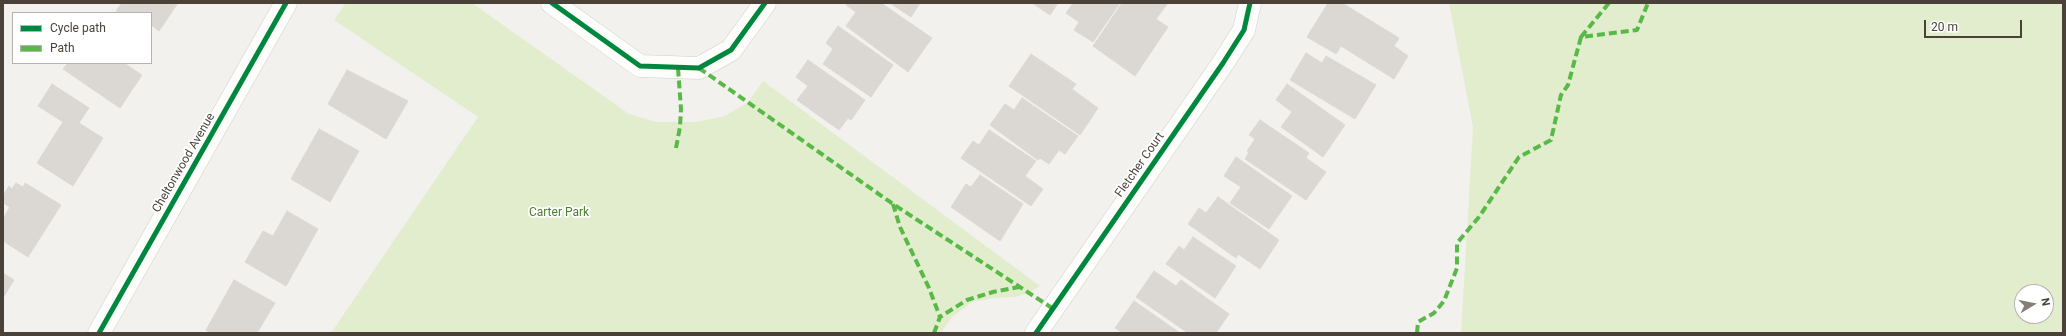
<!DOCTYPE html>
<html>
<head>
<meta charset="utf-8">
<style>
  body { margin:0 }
  #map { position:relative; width:2066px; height:336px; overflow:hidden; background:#f3f1ee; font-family:Roboto,sans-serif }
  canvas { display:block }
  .frame { position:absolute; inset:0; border:4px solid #4a4238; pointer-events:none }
  .legend { position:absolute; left:12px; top:12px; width:140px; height:52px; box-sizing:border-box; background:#fff; border:1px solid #b7b3af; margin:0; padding:5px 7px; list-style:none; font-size:12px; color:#4a4238 }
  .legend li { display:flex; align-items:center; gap:8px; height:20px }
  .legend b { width:20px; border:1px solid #b7b3af }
  .north { position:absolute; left:2014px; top:284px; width:40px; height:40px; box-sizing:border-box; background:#fff; border:1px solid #b7b3af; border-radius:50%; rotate:80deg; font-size:11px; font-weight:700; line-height:16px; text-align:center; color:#4a4238 }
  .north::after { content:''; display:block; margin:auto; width:14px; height:18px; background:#857f78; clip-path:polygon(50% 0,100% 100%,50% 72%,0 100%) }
  .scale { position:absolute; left:1924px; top:20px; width:98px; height:18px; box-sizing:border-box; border:2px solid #4a4238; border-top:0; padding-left:5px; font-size:12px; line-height:14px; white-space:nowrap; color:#4a4238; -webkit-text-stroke:3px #fff; paint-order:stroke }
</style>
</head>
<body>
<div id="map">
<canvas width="2066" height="336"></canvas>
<div class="frame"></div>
<ul class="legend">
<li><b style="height:5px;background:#00873e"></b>Cycle path</li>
<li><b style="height:5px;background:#58b947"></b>Path</li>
</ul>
<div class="north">N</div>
<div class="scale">20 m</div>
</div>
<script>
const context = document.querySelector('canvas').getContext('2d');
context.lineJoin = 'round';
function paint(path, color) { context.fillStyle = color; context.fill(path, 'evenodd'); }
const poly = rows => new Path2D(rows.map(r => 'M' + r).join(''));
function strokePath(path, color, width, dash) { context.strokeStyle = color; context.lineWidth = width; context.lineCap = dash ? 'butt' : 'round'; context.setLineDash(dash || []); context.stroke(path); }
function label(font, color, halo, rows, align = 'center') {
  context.font = font + ' Roboto,sans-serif'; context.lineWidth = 3.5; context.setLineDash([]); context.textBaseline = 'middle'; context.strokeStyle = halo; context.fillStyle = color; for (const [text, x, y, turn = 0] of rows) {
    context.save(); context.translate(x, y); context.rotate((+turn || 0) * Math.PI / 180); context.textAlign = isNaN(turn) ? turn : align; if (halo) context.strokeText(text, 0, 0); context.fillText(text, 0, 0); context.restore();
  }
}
const green = poly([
  [346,3,472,3,629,114,656,122,695,122,725,116,748,102,763,81,1040,286,1030,292,1016,297,995,298,972,302,952,317,941,333,331,333,478,117,334,20],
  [1449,3,2063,3,2063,333,1461,333,1473,127],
  [2022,292,2046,292,2046,316,2022,316]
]);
const building = poly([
  [122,3,178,3,159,31,151,25,151,13,119,13,116,11,122,3],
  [847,3,881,3,932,38,908,72,846,26,856,12,846,5,847,3],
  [890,3,920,3,911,17,890,3],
  [1032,3,1058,3,1050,15,1032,3],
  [1073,3,1120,3,1093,42,1074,30,1079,22,1066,13,1073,3],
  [1122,3,1168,3,1156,19,1168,27,1135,76,1093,46,1122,3],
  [1328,3,1342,3,1399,38,1394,46,1408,56,1394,79,1341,46,1336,54,1307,37,1328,3],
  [838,26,893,65,871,97,823,64,833,49,826,43,838,26],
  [1306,53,1322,63,1326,56,1376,85,1355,119,1290,80,1306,53],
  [1031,54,1076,84,1072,89,1098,108,1080,135,1009,86,1031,54],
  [808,60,865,100,851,120,848,118,839,130,797,100,808,86,796,77,808,60],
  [68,63,124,63,142,75,120,108,63,69,68,63],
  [347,70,408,101,386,139,328,104,347,70],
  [52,84,89,108,79,123,103,138,73,186,37,163,63,122,38,106,52,84],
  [1287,84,1345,125,1323,157,1281,127,1292,112,1276,100,1287,84],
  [1022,98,1078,136,1065,154,1059,150,1049,164,1040,158,1038,160,990,125,1005,104,1014,110,1022,98],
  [1260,120,1309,153,1306,158,1326,172,1306,200,1245,159,1249,152,1247,151,1255,139,1249,135,1260,120],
  [319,129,359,151,330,202,291,179,319,129],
  [989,130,1036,161,1025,176,1043,189,1031,206,961,158,973,141,979,145,989,130],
  [1236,157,1292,196,1269,229,1230,203,1241,187,1224,176,1236,157],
  [980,175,1023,204,1000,241,951,207,966,184,971,187,980,175],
  [16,183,23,187,25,183,61,205,28,257,3,241,3,219,10,207,3,203,3,196,9,186,12,189,16,183],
  [1218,197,1279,240,1260,269,1238,254,1236,258,1188,224,1199,208,1206,213,1218,197],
  [287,211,318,229,286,286,245,262,263,231,273,236,287,211],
  [1193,237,1236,266,1215,298,1166,264,1179,246,1184,250,1193,237],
  [1154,271,1176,286,1181,280,1229,314,1216,333,1188,333,1136,297,1154,271],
  [3,273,14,280,3,298,3,273],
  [234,280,275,303,257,333,210,333,206,330,234,280],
  [1134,301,1180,333,1123,333,1115,328,1134,301]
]);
const minor = poly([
  [552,3,640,66,699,68,731,50,765,3],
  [99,333,286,3],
  [1036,333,1223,63,1244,30,1250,3]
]);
const quiet = poly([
  [1581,37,1609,3],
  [699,68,893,204,1052,308],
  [676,148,680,127,681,109,678,68],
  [893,204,900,227,929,288,940,317],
  [934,333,940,317,967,300,993,292,1019,287],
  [1417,333,1418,322,1434,313,1444,301,1457,268,1457,243,1479,217,1519,157,1551,140,1561,95,1568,85,1581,37,1637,30,1648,3]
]);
const cycleway = poly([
  [552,3,640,66,699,68,731,50,765,3],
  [99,333,286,3],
  [1036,333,1223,63,1244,30,1250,3]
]);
const streetNames = [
  ["Cheltonwood Avenue",184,163,-60],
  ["Fletcher Court",1140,165,-55]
];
const parkNames = [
  ["Carter Park",559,213]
];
paint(green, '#e2edce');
paint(building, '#dbd8d4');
strokePath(building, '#dcd8d3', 1);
strokePath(minor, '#d1cfcb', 23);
strokePath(minor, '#fdfdfc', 22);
strokePath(quiet, '#58b947', 4, [8, 4]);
strokePath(cycleway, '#00873e', 5);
label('12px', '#4a4238', '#fff', streetNames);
label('12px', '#4d7e29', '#fff', parkNames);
</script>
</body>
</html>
